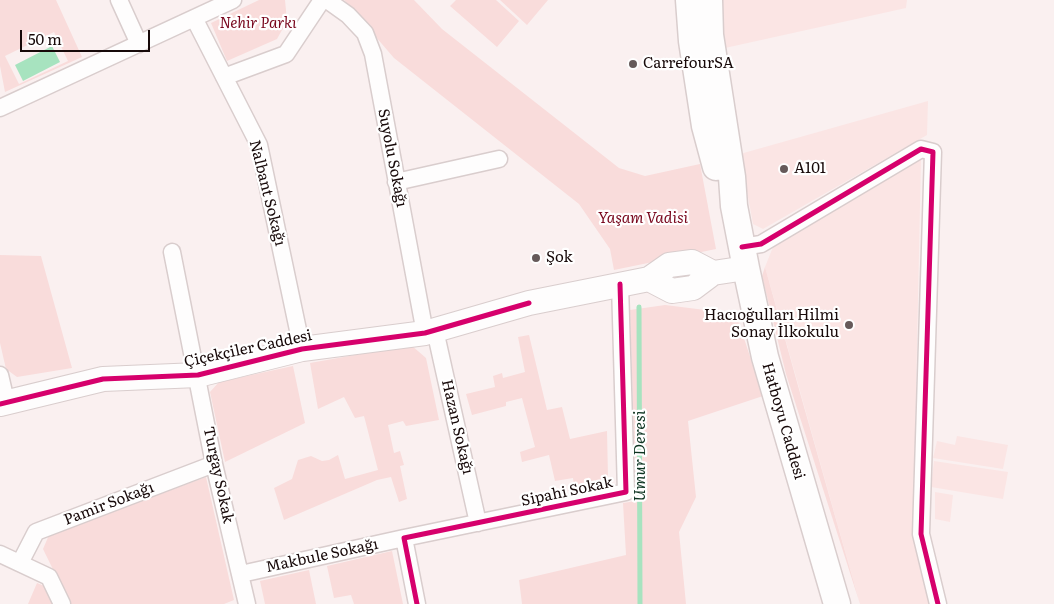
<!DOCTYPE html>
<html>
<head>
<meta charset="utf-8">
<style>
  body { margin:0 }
  #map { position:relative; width:1054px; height:604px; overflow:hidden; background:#faf0f0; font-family:Literata,serif }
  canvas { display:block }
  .scale { position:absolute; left:20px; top:30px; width:130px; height:22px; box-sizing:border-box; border:2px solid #170909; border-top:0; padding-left:6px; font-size:15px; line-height:18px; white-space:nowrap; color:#170909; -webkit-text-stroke:4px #fff; paint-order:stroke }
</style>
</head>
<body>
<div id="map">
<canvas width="1054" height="604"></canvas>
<div class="scale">50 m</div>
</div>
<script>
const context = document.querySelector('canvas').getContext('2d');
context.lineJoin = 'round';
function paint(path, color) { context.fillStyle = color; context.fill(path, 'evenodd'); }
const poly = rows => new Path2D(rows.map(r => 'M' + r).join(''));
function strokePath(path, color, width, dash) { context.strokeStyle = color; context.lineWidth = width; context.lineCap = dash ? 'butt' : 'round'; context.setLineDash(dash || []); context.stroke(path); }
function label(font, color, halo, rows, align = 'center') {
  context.font = font + ' Literata,serif'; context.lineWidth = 4.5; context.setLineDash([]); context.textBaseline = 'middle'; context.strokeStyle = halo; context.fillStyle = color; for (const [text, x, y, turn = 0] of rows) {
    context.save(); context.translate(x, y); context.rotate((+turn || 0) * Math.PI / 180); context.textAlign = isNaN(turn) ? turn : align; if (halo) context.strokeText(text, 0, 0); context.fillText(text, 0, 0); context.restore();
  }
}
const built = poly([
  [720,0,907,0,906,8,725,48],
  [928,101,927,135,763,229,753,224,740,154],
  [921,159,913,533,929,604,860,604,765,267,773,247],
  [957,436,1008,445,1003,469,933,458,937,441,955,445],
  [934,461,1008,472,1003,499,931,487],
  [935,492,953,495,950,522,935,519]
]);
const green = poly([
  [0,0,56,0,82,57,5,92,0,66],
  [54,32,68,61,19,84,5,56],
  [259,0,285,0,287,21,277,39,227,61,211,23],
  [344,0,414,0,442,29,619,168,645,176,700,164,716,249,614,270,610,249,579,204,394,58],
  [456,0,496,0,519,21,497,47,450,6],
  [500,0,548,0,527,25],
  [0,255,41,256,72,368,17,377,6,369,0,343],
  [765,267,797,382,860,604,786,374,762,276],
  [665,305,721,312,739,323,763,396,688,421,696,497,679,532,686,604,522,604,519,580,626,555,623,503,636,501,630,310],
  [529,335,547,410,562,407,570,439,607,431,608,477,602,486,575,492,573,478,555,481,549,455,522,462,520,452,535,447,522,398,506,402,506,406,472,415,466,394,495,387,493,376,502,373,503,378,525,372,518,337],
  [411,345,426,358,439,420,406,426,403,421,388,425,394,453,400,451,404,465,400,466,407,499,399,502,391,477,377,480,284,520,274,488,292,479,298,460,311,456,322,461,329,460,338,455,345,479,378,470,364,416,355,418,344,397,318,409,310,363],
  [293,366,305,423,225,462,210,392,219,382],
  [206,477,234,600,224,604,70,604,43,549,49,535],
  [392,551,403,604,354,604,351,595,334,598,327,566],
  [309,570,316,604,265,604,260,581],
  [37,583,47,587,54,604,28,604]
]);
const water = poly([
  [52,46,60,62,23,81,15,65]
]);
const stream = poly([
  [639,307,640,604]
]);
const street = poly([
  [119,0,139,44],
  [327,0,348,15,365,33,373,54,425,333],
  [194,18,259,145,302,349],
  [224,77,286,54,322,0],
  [0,108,233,0],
  [396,182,499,159],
  [742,247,761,244,921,149,933,152,921,534,938,604],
  [172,252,214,464,247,604],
  [435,330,478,523],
  [0,375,6,401],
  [0,554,49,577,62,604],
  [20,563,36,532,214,464],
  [241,574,404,538],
  [417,604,404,538,626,492,620,284]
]);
const secondary = poly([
  [649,279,669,265,692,262,713,273],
  [0,404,103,379,198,375,302,349,425,333,529,303,649,279,672,291,693,288,713,273,746,268]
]);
const primary = poly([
  [689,0,692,41,705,126,716,167],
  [709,0,710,35,732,177,734,206,746,268,765,357,837,604]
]);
const cycleway = poly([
  [742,247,761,244,921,149,933,152,921,534,938,604],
  [0,404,103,379,198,375,302,349,425,333,529,303],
  [417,604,404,538,626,492,620,284]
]);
const markers = [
  [633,64,5,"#665a5a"],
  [784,169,5,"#665a5a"],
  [536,258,5,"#665a5a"],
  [849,325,5,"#665a5a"]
];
const parkNames = [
  ["Nehir Parkı",258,24],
  ["Yaşam Vadisi",643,219]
];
const poiNames = [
  ["CarrefourSA",643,64],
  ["A101",794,169],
  ["Şok",546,258],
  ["Hacıoğulları Hilmi",839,316,"right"],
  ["Sonay İlkokulu",839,333,"right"]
];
const streetNames = [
  ["Suyolu Sokağı",392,158,79],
  ["Nalbant Sokağı",267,193,76],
  ["Çiçekçiler Caddesi",248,349,-12],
  ["Hatboyu Caddesi",783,421,74],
  ["Hazan Sokağı",457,427,77],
  ["Turgay Sokak",218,475,78],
  ["Sipahi Sokak",567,492,-12],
  ["Pamir Sokağı",109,504,-21],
  ["Makbule Sokağı",322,556,-12]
];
const waterNames = [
  ["Umur Deresi",640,456,-90]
];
paint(built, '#fbe5e4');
paint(green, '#f9dcdb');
paint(water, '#a7e3bf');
strokePath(stream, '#a7e3bf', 5);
strokePath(street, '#d9cdcd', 19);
strokePath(secondary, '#d9cdcd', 26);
strokePath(primary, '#d9cdcd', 29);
strokePath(street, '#fefdfd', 16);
strokePath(secondary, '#fefdfd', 24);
strokePath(primary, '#fefdfd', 26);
strokePath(cycleway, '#d6006c', 5);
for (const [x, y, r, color] of markers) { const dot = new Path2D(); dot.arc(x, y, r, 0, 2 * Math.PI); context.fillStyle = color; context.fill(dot); strokePath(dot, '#fff', 2); }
label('italic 15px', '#78061c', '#fff', parkNames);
label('15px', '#170909', '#fff', poiNames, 'left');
label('15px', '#170909', '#fff', streetNames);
label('italic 16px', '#0d3421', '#fff', waterNames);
</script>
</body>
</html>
